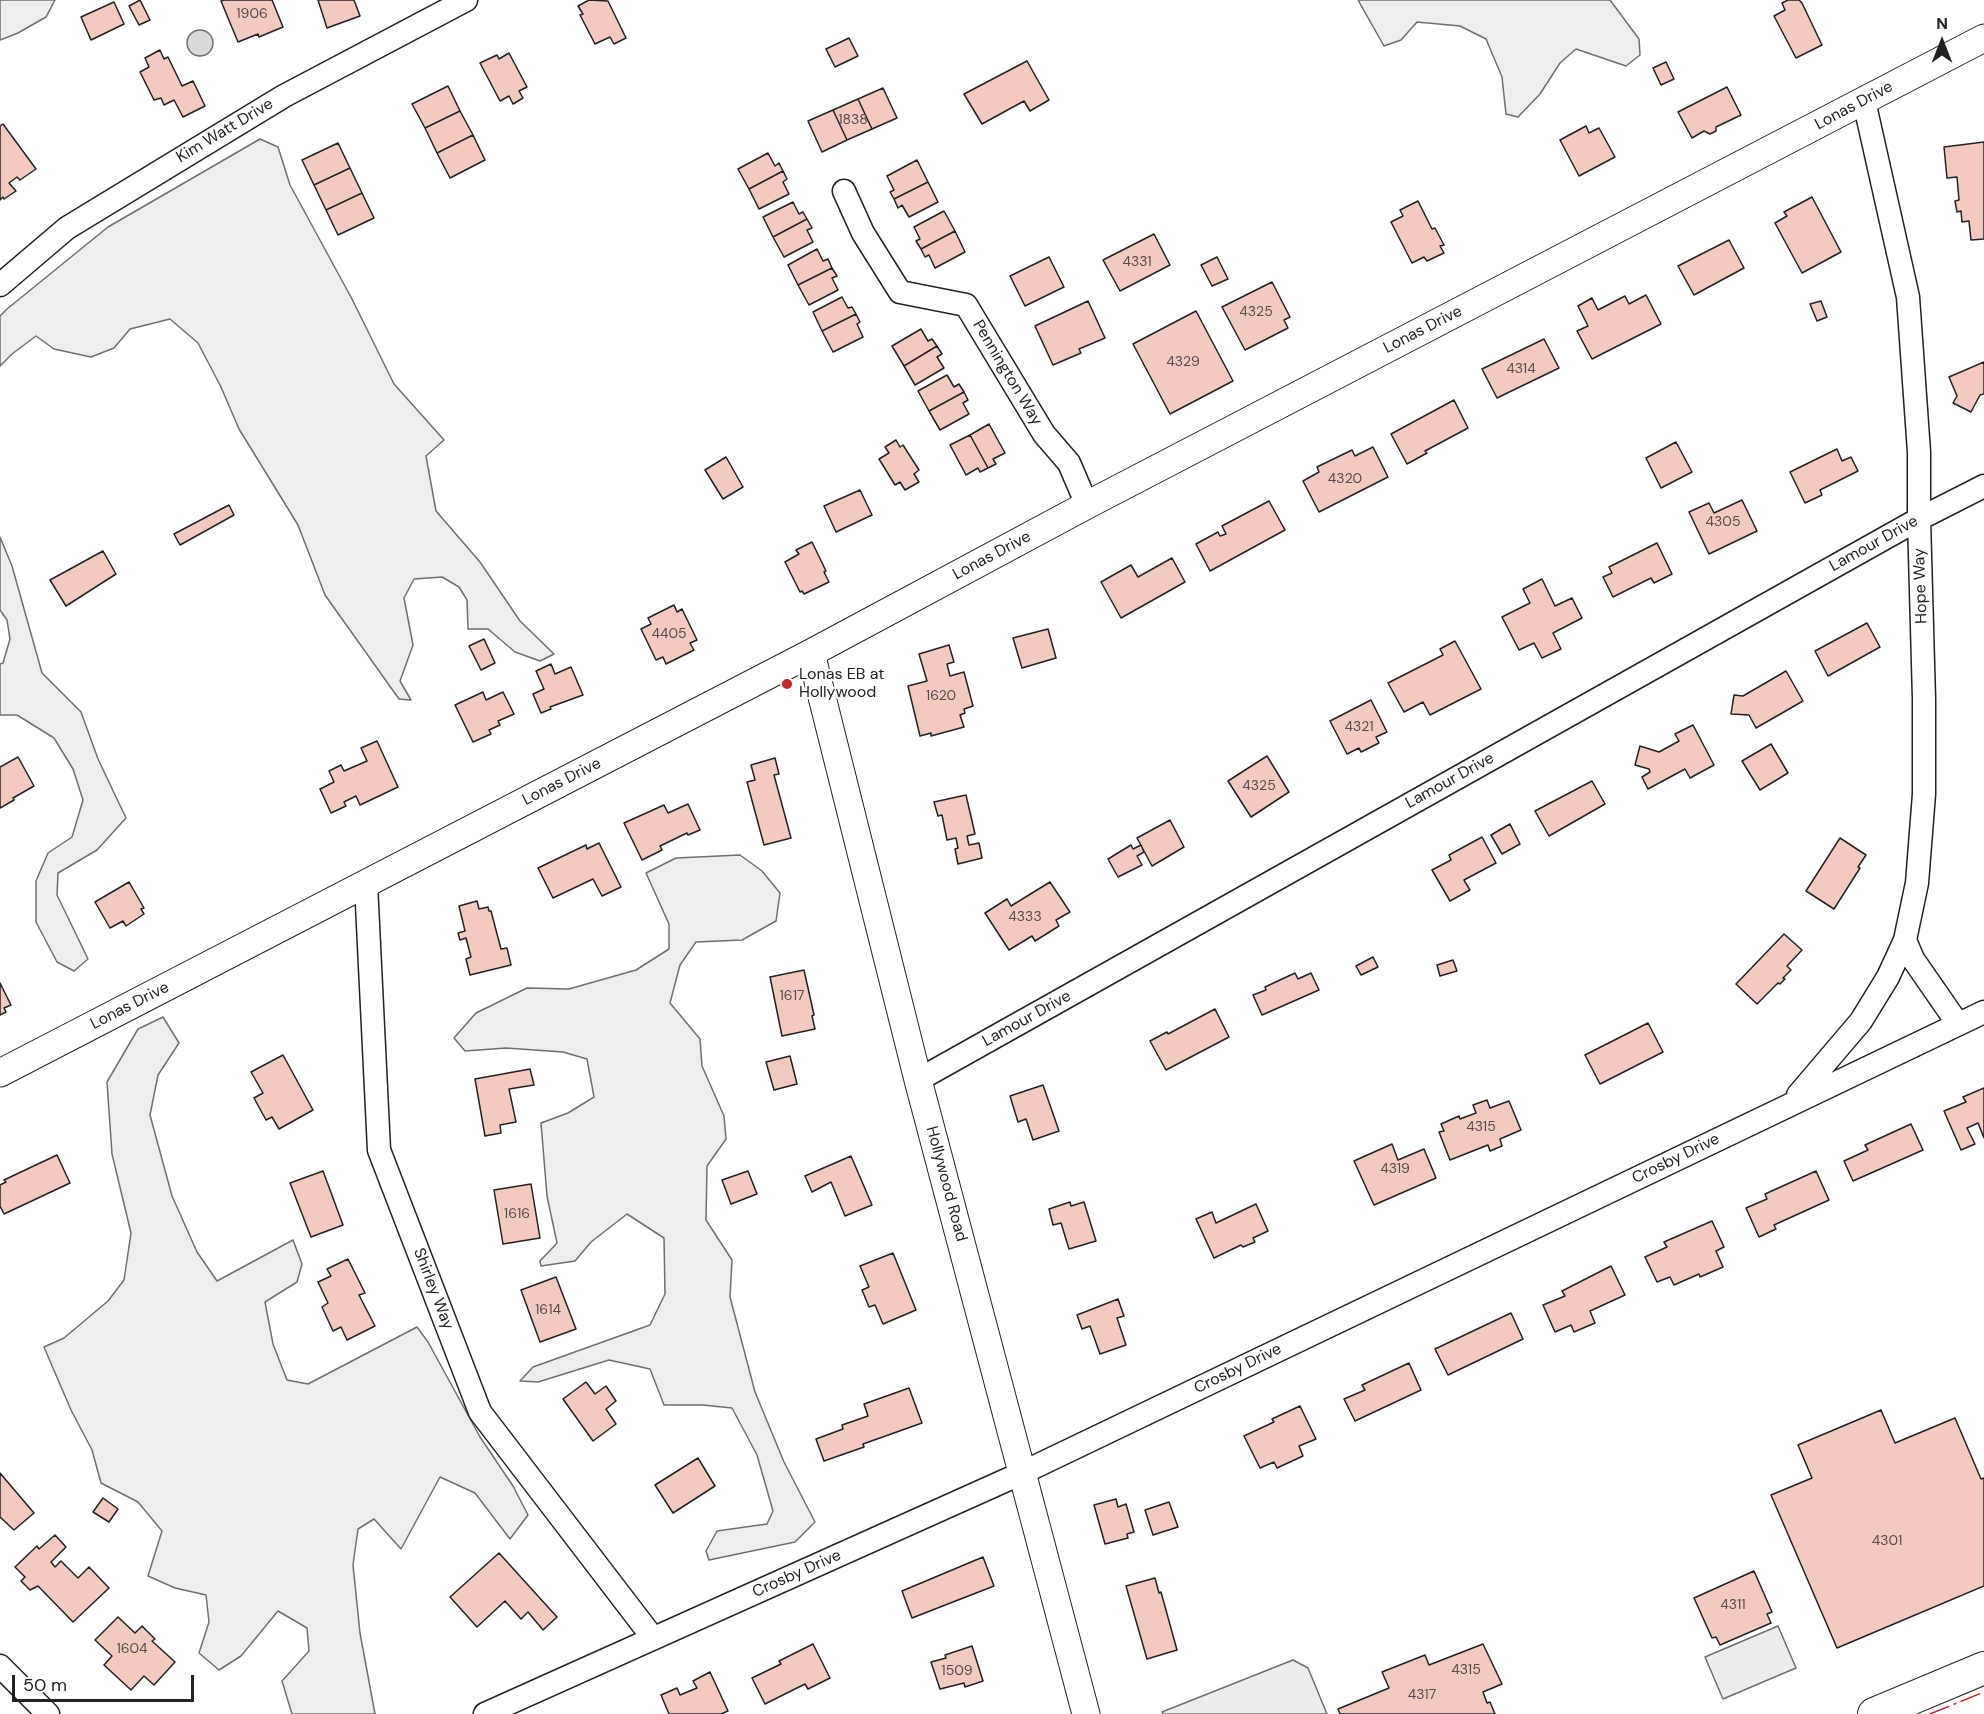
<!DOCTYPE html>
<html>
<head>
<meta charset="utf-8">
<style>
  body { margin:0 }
  #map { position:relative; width:1984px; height:1714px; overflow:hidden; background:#fff; font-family:"DM Sans",sans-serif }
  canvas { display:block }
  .north { position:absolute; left:1912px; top:12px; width:60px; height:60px; -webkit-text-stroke:4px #fff; paint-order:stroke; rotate:0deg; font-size:16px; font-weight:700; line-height:24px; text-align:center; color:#222 }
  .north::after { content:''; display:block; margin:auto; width:21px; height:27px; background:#222; clip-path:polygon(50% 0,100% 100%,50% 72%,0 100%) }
  .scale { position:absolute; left:12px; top:1675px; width:182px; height:27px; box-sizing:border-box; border:3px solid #222; border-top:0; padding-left:8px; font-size:18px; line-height:21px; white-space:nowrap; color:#222; -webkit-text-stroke:4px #fff; paint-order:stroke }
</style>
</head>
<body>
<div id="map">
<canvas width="1984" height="1714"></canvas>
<div class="north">N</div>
<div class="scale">50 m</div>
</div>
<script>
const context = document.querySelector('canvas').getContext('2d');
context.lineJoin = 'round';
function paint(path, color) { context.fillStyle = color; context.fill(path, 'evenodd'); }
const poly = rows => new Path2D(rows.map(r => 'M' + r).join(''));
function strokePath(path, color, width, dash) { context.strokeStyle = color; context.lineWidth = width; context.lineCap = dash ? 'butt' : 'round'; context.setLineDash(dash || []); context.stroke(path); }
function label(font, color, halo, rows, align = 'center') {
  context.font = font + ' "DM Sans",sans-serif'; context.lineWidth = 4.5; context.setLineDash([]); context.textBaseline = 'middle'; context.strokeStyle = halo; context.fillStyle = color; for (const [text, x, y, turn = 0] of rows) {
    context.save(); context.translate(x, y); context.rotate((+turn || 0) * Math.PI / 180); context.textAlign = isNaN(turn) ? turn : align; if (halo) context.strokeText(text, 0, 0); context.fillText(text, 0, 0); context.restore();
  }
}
const green = poly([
  [0,0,55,0,46,17,18,33,0,40,0,0],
  [1358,0,1610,0,1639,39,1640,55,1626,66,1576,49,1560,63,1540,94,1518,117,1506,114,1502,77,1486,39,1460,26,1417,22,1401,40,1384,46,1358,0],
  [260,139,278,147,290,185,352,299,394,384,444,440,426,456,436,511,480,562,520,621,554,654,540,661,515,652,488,629,468,629,467,600,459,587,442,577,414,579,404,598,413,645,400,681,411,700,399,699,325,595,298,525,239,429,221,387,198,343,170,319,130,329,114,348,91,357,54,349,36,336,12,354,0,366,0,316,7,309,108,227,260,139],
  [0,537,12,566,42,673,81,712,98,759,126,818,97,850,58,873,57,895,88,959,74,971,57,962,36,922,36,881,48,853,72,837,83,800,73,769,54,738,17,715,0,715,0,664,3,663,10,639,7,620,0,610,0,537],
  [740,855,762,871,780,893,776,921,742,940,696,942,680,965,670,1003,700,1039,702,1066,724,1116,726,1139,707,1166,706,1220,732,1260,730,1297,755,1392,784,1462,815,1522,795,1542,709,1560,706,1551,717,1531,767,1524,773,1511,757,1455,732,1408,703,1405,664,1405,650,1369,609,1360,538,1382,520,1381,533,1367,650,1325,665,1294,664,1238,627,1214,591,1242,575,1261,541,1266,540,1261,557,1243,547,1196,541,1123,568,1113,594,1097,587,1059,563,1052,506,1048,465,1051,454,1038,476,1013,527,988,569,989,636,970,669,949,669,924,646,873,676,858,740,855],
  [163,1017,179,1043,158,1075,150,1115,172,1196,197,1252,217,1281,293,1240,302,1264,297,1282,265,1302,273,1344,287,1380,308,1384,417,1327,428,1342,480,1437,513,1486,528,1515,510,1539,475,1493,440,1477,401,1549,374,1519,358,1529,353,1565,360,1633,375,1714,292,1714,282,1681,309,1651,307,1628,278,1611,241,1656,219,1670,199,1653,209,1622,206,1595,175,1588,148,1576,162,1531,138,1502,101,1483,92,1450,71,1410,44,1347,64,1338,108,1301,124,1280,131,1233,112,1154,107,1082,138,1029,163,1017]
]);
const parking = poly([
  [1778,1626,1796,1668,1723,1699,1705,1657,1778,1626],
  [1293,1660,1308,1668,1327,1714,1163,1714,1162,1712,1293,1660]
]);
const water = poly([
  '187 43a13 13 0 1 1 26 0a13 13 0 1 1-26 0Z'
]);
const building = poly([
  [140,0,150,20,139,25,129,6,140,0],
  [224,0,272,0,283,27,259,37,258,34,238,42,221,1,224,0],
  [318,0,354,0,360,16,327,28,318,0],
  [589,0,608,1,626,38,614,44,610,37,595,44,580,15,583,14,578,6,589,0],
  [1788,0,1799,0,1802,3,1822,45,1796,58,1774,16,1785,10,1782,3,1788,0],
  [114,2,124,24,91,40,81,17,114,2],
  [849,38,858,56,835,67,826,49,849,38],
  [160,50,164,59,168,57,182,86,193,81,205,106,183,117,174,100,164,105,161,98,154,100,140,72,149,67,145,58,160,50],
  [509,53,527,87,519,91,523,98,513,104,509,96,500,101,480,63,497,55,499,59,509,53],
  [1027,61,1049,100,1030,111,1024,101,982,124,964,94,1027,61],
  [1666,62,1674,79,1661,85,1653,68,1666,62],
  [448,86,460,111,425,128,412,104,448,86],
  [1727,87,1741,115,1716,127,1716,131,1710,134,1704,131,1692,138,1678,112,1727,87],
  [883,88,897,118,872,129,858,99,883,88],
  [858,99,872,129,847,140,833,110,858,99],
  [833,110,847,140,822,152,808,121,833,110],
  [460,111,473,135,437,153,425,128,460,111],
  [3,124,36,169,20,180,17,177,9,183,16,191,4,199,3,197,0,200,0,126,3,124],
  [1586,126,1589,133,1599,128,1615,157,1579,176,1560,140,1586,126],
  [473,135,485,160,450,178,437,153,473,135],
  [1984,142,1984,239,1971,240,1969,221,1962,222,1961,211,1957,212,1955,201,1959,200,1957,177,1947,178,1944,147,1984,142],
  [338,143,350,168,314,185,302,160,338,143],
  [768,153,775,166,779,163,783,171,749,189,738,169,768,153],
  [917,160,928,182,894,199,890,192,894,190,887,176,917,160],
  [350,168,362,193,326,210,314,185,350,168],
  [783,171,787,179,783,182,789,194,759,209,749,189,783,171],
  [928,182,938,202,909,217,902,205,898,208,894,199,928,182],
  [362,193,374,218,338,235,326,210,362,193],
  [1812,197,1841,252,1802,273,1775,223,1787,216,1784,212,1812,197],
  [1418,201,1432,229,1435,228,1444,245,1440,246,1444,253,1427,261,1424,257,1412,263,1391,222,1403,216,1400,210,1418,201],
  [793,202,799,214,803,212,807,219,773,237,763,217,793,202],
  [944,211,955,231,921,249,916,241,920,239,914,227,944,211],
  [807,219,812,228,807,230,813,242,784,257,773,237,807,219],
  [955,231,965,252,935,268,929,255,925,257,921,249,955,231],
  [1154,234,1170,265,1120,291,1103,260,1154,234],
  [1729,240,1744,268,1694,295,1678,266,1729,240],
  [817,249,823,261,828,259,832,268,798,285,788,265,817,249],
  [1049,257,1064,287,1025,306,1010,276,1049,257],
  [1217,257,1228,279,1212,286,1201,265,1217,257],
  [832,268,837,276,832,278,838,290,809,305,798,285,832,268],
  [1272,282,1290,317,1284,320,1288,328,1245,350,1222,307,1272,282],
  [1646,295,1661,324,1592,359,1577,331,1588,326,1578,306,1592,298,1598,310,1625,296,1629,304,1646,295],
  [842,297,848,308,852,307,856,314,822,331,813,312,842,297],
  [1088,301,1105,338,1079,349,1081,353,1053,365,1035,326,1088,301],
  [1821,301,1827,317,1817,321,1810,304,1821,301],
  [1196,311,1233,381,1170,414,1133,344,1196,311],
  [856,314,860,322,857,324,863,337,833,352,822,331,856,314],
  [921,329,928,341,932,339,937,346,904,366,892,346,921,329],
  [1544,339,1559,368,1497,398,1482,369,1544,339],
  [937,346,942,354,937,357,944,368,915,385,904,366,937,346],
  [1984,362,1984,394,1980,395,1971,412,1953,403,1957,396,1949,377,1984,362],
  [947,375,954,387,959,384,964,392,929,411,918,391,947,375],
  [964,392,968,400,963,403,969,414,940,430,929,411,964,392],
  [1454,400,1468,428,1425,451,1427,453,1407,464,1391,434,1454,400],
  [989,424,1005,453,993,459,996,464,988,468,970,435,989,424],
  [970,435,988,468,980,472,978,468,966,475,950,445,970,435],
  [896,440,900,447,903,445,919,470,914,474,919,482,905,490,900,482,895,485,879,459,889,453,885,447,896,440],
  [1676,442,1692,472,1661,488,1646,458,1676,442],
  [1373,447,1388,477,1319,512,1303,481,1319,472,1317,467,1352,450,1355,456,1373,447],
  [1837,449,1842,461,1851,457,1858,471,1820,490,1822,495,1805,503,1790,472,1837,449],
  [726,457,743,487,723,499,705,470,726,457],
  [860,490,872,515,836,532,824,506,860,490],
  [1742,500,1757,531,1709,554,1689,512,1709,503,1714,513,1742,500],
  [1269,501,1285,530,1210,571,1196,544,1218,532,1220,536,1226,534,1222,526,1269,501],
  [229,505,234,515,180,545,174,534,229,505],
  [812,542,826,571,824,572,829,582,804,594,802,591,800,592,785,562,799,554,796,550,812,542],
  [1657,543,1672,574,1654,583,1651,578,1613,597,1603,577,1612,573,1609,567,1657,543],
  [103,551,116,574,66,606,50,580,103,551],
  [1172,558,1185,582,1121,618,1101,582,1131,565,1138,577,1172,558],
  [1542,579,1555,606,1572,598,1582,618,1553,633,1561,649,1542,658,1534,643,1519,650,1502,617,1530,603,1523,589,1542,579],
  [674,605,677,612,682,609,697,640,690,643,694,650,666,664,663,657,656,660,641,629,651,624,648,618,674,605],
  [1867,623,1880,647,1828,676,1815,651,1867,623],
  [1048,629,1056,658,1022,668,1013,638,1048,629],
  [484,639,495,663,481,670,469,646,484,639],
  [1455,641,1481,689,1430,715,1423,702,1404,712,1388,683,1443,655,1440,649,1455,641],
  [949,645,954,662,947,664,950,676,964,672,973,706,964,709,965,713,960,715,964,727,931,736,931,733,920,736,908,686,927,681,919,654,949,645],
  [551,664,555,674,571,667,583,695,550,707,551,709,541,713,533,694,544,689,536,671,551,664],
  [1786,671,1803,701,1756,728,1749,715,1731,714,1734,695,1743,696,1786,671],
  [483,692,486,700,503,692,514,714,498,721,500,725,489,730,491,734,473,742,455,705,483,692],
  [1371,700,1387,732,1376,737,1379,743,1361,752,1359,748,1347,754,1330,721,1371,700],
  [1693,725,1714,765,1690,778,1685,769,1648,789,1642,777,1650,772,1649,769,1635,765,1640,746,1659,752,1679,741,1675,734,1693,725],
  [377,741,398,787,360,805,356,796,344,802,346,806,331,813,320,789,334,782,329,771,341,765,344,771,367,761,361,748,377,741],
  [1771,744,1788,773,1760,790,1742,761,1771,744],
  [1267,756,1289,792,1251,817,1228,781,1267,756],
  [18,757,34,786,13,798,14,800,0,808,0,767,18,757],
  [775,758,779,774,774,775,791,838,764,845,747,782,755,780,751,765,775,758],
  [1592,781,1605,804,1549,836,1535,811,1592,781],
  [966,795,975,834,967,836,969,845,979,843,982,858,958,864,955,849,958,848,956,838,947,840,942,815,938,816,934,802,966,795],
  [688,804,700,830,688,835,687,833,660,846,662,850,642,860,624,823,664,805,668,813,688,804],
  [1170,820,1184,847,1152,866,1137,838,1170,820],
  [1510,824,1520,844,1502,854,1491,835,1510,824],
  [1482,837,1496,863,1464,880,1470,890,1450,901,1432,870,1451,860,1449,855,1482,837],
  [1840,838,1866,855,1858,867,1860,868,1834,909,1806,891,1840,838],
  [599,843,621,887,602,896,593,879,553,898,538,868,586,845,587,849,599,843],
  [1131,845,1133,849,1141,845,1144,852,1137,856,1142,865,1118,877,1108,859,1131,845],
  [129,882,144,908,141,909,144,914,126,926,123,921,110,928,95,902,129,882],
  [1050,882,1070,912,1056,920,1059,926,1035,941,1032,936,1009,950,985,913,1007,899,1011,906,1050,882],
  [477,901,479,909,488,907,489,911,491,911,501,949,507,948,511,965,470,975,466,959,471,957,466,938,460,940,458,933,465,931,459,906,477,901],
  [1784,934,1802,950,1787,966,1791,970,1783,978,1785,979,1780,984,1778,983,1757,1004,1736,984,1784,934],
  [1373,957,1378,967,1361,975,1356,966,1373,957],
  [1453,960,1457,971,1440,976,1437,965,1453,960],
  [804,970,814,1015,812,1016,815,1029,782,1036,770,977,804,970],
  [1295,973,1298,979,1311,973,1319,990,1262,1015,1253,995,1266,990,1265,987,1295,973],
  [0,983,11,1005,4,1008,6,1012,0,1015,0,983],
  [1215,1009,1229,1037,1166,1070,1150,1041,1167,1032,1168,1034,1215,1009],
  [1648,1023,1663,1052,1600,1084,1585,1055,1648,1023],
  [283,1055,313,1110,279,1129,272,1117,266,1120,254,1098,263,1093,251,1072,283,1055],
  [790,1056,797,1084,774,1090,766,1062,790,1056],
  [530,1069,534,1085,509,1089,516,1122,500,1125,501,1133,485,1136,475,1079,530,1069],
  [1043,1085,1059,1131,1033,1140,1026,1119,1018,1122,1010,1096,1043,1085],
  [1984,1088,1984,1138,1978,1123,1967,1128,1975,1144,1961,1150,1944,1111,1966,1102,1963,1097,1984,1088],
  [1487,1100,1490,1108,1509,1101,1521,1130,1500,1139,1502,1146,1490,1151,1488,1145,1450,1160,1439,1132,1444,1131,1441,1124,1459,1116,1460,1119,1476,1113,1473,1105,1487,1100],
  [1911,1124,1923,1150,1853,1181,1844,1161,1868,1150,1865,1145,1911,1124],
  [1392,1144,1398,1160,1424,1149,1436,1178,1374,1205,1354,1161,1392,1144],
  [57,1155,70,1183,4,1214,0,1206,0,1185,6,1182,4,1180,57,1155],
  [851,1156,872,1205,845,1216,831,1182,812,1192,805,1176,851,1156],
  [323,1171,343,1225,311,1237,290,1183,323,1171],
  [748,1171,757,1194,731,1204,722,1180,748,1171],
  [1816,1171,1829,1200,1774,1225,1776,1229,1759,1237,1746,1208,1767,1199,1765,1194,1816,1171],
  [531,1184,540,1238,503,1244,494,1190,531,1184],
  [1070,1202,1071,1206,1084,1202,1096,1241,1069,1249,1061,1223,1053,1225,1049,1209,1070,1202],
  [1256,1204,1268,1231,1253,1238,1255,1242,1243,1247,1241,1245,1214,1258,1196,1219,1212,1212,1216,1223,1256,1204],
  [1712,1221,1724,1247,1716,1251,1723,1267,1700,1277,1699,1274,1674,1285,1670,1277,1657,1282,1645,1257,1667,1247,1664,1242,1712,1221],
  [893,1253,916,1310,883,1324,875,1305,869,1307,862,1290,869,1287,860,1266,893,1253],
  [348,1259,365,1293,359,1295,375,1326,347,1340,341,1327,333,1331,322,1307,328,1303,318,1282,331,1276,327,1269,348,1259],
  [1611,1266,1625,1295,1590,1311,1595,1323,1574,1332,1571,1325,1555,1332,1543,1305,1565,1296,1562,1291,1611,1266],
  [556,1277,576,1329,540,1342,521,1290,556,1277],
  [1118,1299,1124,1316,1117,1318,1126,1345,1100,1354,1090,1326,1082,1329,1077,1315,1118,1299],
  [1511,1313,1523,1339,1448,1375,1435,1349,1511,1313],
  [1409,1363,1421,1390,1355,1421,1344,1399,1365,1390,1362,1385,1409,1363],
  [586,1382,595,1394,606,1386,616,1401,606,1409,616,1424,593,1441,563,1399,586,1382],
  [909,1388,922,1423,863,1444,864,1447,824,1461,816,1439,843,1429,842,1425,868,1416,864,1404,909,1388],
  [1300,1406,1316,1439,1299,1446,1303,1456,1277,1468,1274,1462,1260,1468,1244,1436,1274,1422,1272,1419,1300,1406],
  [1881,1410,1895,1443,1955,1418,1981,1479,1984,1478,1984,1586,1837,1648,1771,1495,1812,1478,1798,1445,1881,1410],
  [698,1458,715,1486,673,1513,655,1485,698,1458],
  [0,1473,34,1513,14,1530,0,1517,0,1473],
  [103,1498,118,1509,109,1522,93,1512,103,1498],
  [1116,1499,1118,1507,1126,1504,1134,1532,1127,1534,1128,1538,1105,1544,1094,1505,1116,1499],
  [1169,1502,1178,1527,1153,1535,1145,1510,1169,1502],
  [55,1535,66,1547,51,1562,55,1567,61,1561,78,1578,89,1567,109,1588,73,1622,38,1586,30,1590,21,1581,25,1577,15,1567,37,1546,39,1549,55,1535],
  [499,1553,557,1617,543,1630,528,1612,521,1619,505,1601,477,1627,450,1597,499,1553],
  [983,1557,994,1586,912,1618,902,1591,983,1557],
  [1754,1571,1772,1612,1767,1614,1771,1623,1720,1645,1716,1637,1712,1638,1694,1598,1754,1571],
  [1155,1578,1159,1593,1161,1592,1177,1650,1147,1659,1126,1586,1155,1578],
  [118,1617,135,1633,142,1626,155,1639,152,1641,175,1662,154,1685,144,1676,131,1690,104,1665,112,1656,95,1640,118,1617],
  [813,1644,830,1678,808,1689,805,1684,765,1704,752,1678,781,1664,779,1661,813,1644],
  [1483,1644,1502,1684,1483,1692,1487,1703,1490,1702,1495,1714,1340,1714,1338,1709,1389,1688,1382,1672,1425,1655,1429,1665,1483,1644],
  [972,1646,983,1681,965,1687,964,1683,940,1689,931,1662,946,1658,945,1655,972,1646],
  [710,1672,728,1711,721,1714,669,1714,661,1695,677,1688,680,1695,697,1688,693,1681,710,1672]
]);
const minor = poly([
  [1864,101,1908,297,1919,452,1919,519,1924,699,1924,794,1917,883,1905,940,1913,959,1958,1024],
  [844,191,863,233,900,292,966,305,1044,434,1069,463,1087,505],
  [0,285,67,228,284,96,466,0],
  [366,884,379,1150,480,1412,653,1638],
  [918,1080,1919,519,1984,486],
  [1798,1095,1861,1021,1888,977,1905,940],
  [0,1666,48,1714],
  [485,1714,1022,1473,1984,1012]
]);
const tertiary = poly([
  [811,653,918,1080,1086,1714],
  [0,1073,811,653,1087,505,1984,38]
]);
const secondary = poly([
  [1874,1714,1984,1668]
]);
const power = poly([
  [1930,1714,1984,1692]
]);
const markers = [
  [787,684,6,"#c62828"]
];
const numberNames = [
  ["1906",252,14],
  ["1838",853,120],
  ["4331",1137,262],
  ["4325",1256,312],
  ["4329",1183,362],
  ["4314",1521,369],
  ["4320",1345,479],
  ["4305",1723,522],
  ["4405",669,634],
  ["1620",941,696],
  ["4321",1359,727],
  ["4325",1259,786],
  ["4333",1025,917],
  ["1617",792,996],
  ["4315",1481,1127],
  ["4319",1395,1169],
  ["1616",517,1214],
  ["1614",548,1310],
  ["4301",1887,1541],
  ["4311",1733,1605],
  ["1604",132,1649],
  ["4315",1466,1670],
  ["1509",957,1671],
  ["4317",1422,1695]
];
const streetNames = [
  ["Lonas Drive",1854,106,-28],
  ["Kim Watt Drive",225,131,-31],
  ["Lonas Drive",1423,330,-27],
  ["Pennington Way",1007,373,59],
  ["Lamour Drive",1874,544,-29],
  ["Lonas Drive",992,556,-28],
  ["Hope Way",1921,586,-92],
  ["Lamour Drive",1450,781,-29],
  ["Lonas Drive",562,782,-27],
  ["Lonas Drive",130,1006,-27],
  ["Lamour Drive",1027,1019,-29],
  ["Crosby Drive",1676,1159,-26],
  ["Hollywood Road",946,1184,75],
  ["Shirley Way",433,1289,69],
  ["Crosby Drive",1238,1369,-26],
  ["Crosby Drive",797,1574,-24]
];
const poiNames = [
  ["Lonas EB at",799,675],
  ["Hollywood",799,693]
];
paint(green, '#eee');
strokePath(green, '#6f6f6f', 1.5);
paint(parking, '#ededed');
strokePath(parking, '#6f6f6f', 1.5);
paint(water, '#d9d9d9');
strokePath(water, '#6f6f6f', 1.5);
paint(building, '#f3c9c0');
strokePath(building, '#222', 1.5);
strokePath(minor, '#222', 25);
strokePath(tertiary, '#222', 29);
strokePath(secondary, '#222', 34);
strokePath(minor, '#fff', 22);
strokePath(tertiary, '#fff', 27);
strokePath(secondary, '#fff', 32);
strokePath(power, '#c62828', 1.5, [21, 4.5, 3, 4.5]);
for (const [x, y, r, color] of markers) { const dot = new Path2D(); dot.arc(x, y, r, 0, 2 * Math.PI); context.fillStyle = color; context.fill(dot); strokePath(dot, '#fff', 2); }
label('14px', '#564c4a', null, numberNames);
label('16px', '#222', '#fff', streetNames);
label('16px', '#222', '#fff', poiNames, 'left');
</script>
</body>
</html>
